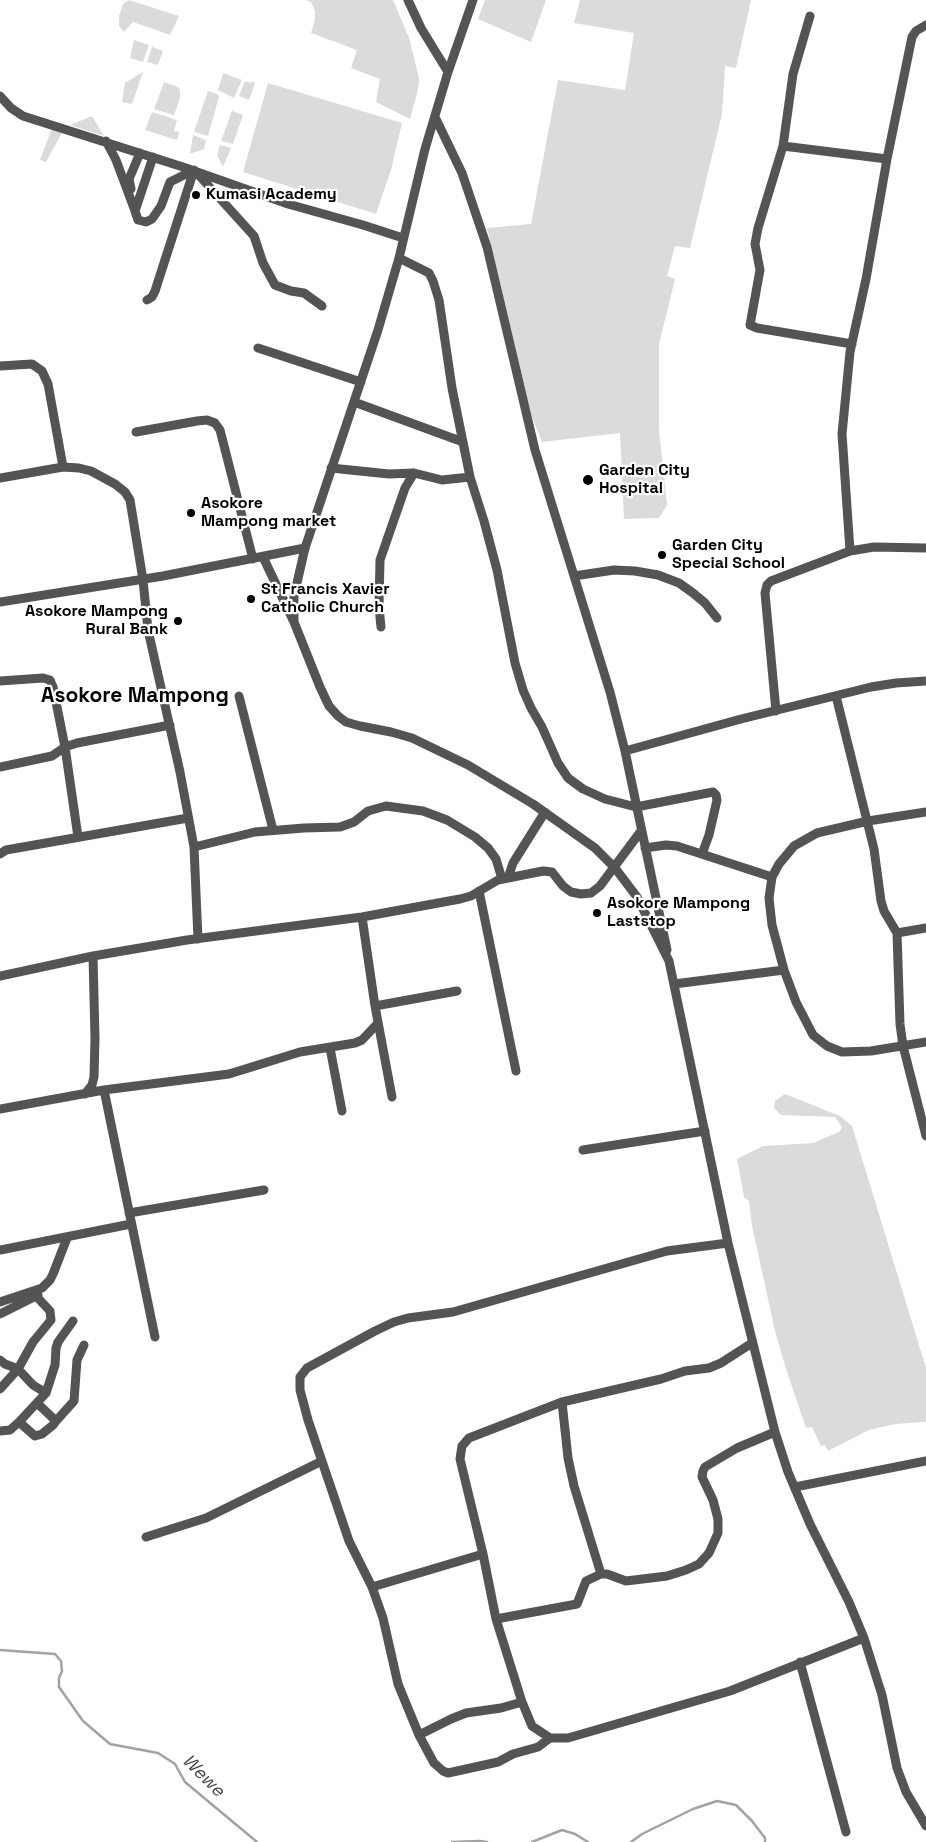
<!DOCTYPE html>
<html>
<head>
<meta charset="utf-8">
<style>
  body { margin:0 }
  canvas { display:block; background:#fff }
</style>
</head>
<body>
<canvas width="926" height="1842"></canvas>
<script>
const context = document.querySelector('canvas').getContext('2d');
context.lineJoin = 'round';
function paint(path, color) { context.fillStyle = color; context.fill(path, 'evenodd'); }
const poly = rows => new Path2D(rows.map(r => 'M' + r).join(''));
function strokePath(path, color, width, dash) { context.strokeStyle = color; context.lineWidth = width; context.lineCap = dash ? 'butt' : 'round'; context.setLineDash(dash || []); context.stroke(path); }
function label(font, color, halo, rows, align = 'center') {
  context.font = font + ' "Space Grotesk",sans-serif'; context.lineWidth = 4.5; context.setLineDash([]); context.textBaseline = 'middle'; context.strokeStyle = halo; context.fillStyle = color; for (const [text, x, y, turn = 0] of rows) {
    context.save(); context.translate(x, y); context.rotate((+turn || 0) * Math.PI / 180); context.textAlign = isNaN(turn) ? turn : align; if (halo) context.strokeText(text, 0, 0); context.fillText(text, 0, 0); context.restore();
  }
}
const green = poly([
  [129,0,179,16,170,35,133,22,124,32,119,26,119,16,123,4],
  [306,0,393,0,409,38,419,78,418,90,410,119,376,102,380,79,351,68,357,50,311,33,315,20,315,11,311,2],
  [485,0,546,0,531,42,478,19],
  [580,0,751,0,736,68,725,66,722,114,690,248,675,246,667,276,675,279,659,344,659,431,667,505,659,518,624,519,620,433,542,442,532,417,487,228,531,224,558,80,625,90,634,33,574,23],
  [134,40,149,45,143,62,130,58],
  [152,47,163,51,158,65,147,62],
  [143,72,132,104,122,102,125,83],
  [223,73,242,80,234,98,218,90],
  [245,81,251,83,252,81,255,83,249,100,239,96],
  [164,82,178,87,180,90,180,98,174,115,154,109],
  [268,83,402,123,391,170,376,214,243,172],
  [208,91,217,94,219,97,208,136,194,132],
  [232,111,243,115,233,144,221,141],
  [152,112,177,120,174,131,179,132,177,140,145,130],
  [92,116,104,136,70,125],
  [52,128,60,130,62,133,46,162,40,160],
  [193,135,206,140,204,149,190,154],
  [220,145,231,148,223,167,217,155],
  [785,1094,840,1116,852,1126,926,1368,926,1422,895,1424,869,1430,828,1451,825,1445,821,1446,812,1427,806,1428,786,1369,775,1331,752,1226,749,1201,744,1197,737,1159,763,1146,813,1143,839,1132,842,1127,835,1117,781,1115,774,1108,775,1101]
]);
const stream = poly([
  [0,1650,55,1654,61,1661,62,1671,59,1678,59,1687,83,1721,110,1744,158,1753,175,1764,185,1782,257,1842],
  [452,1842,480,1841,487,1842],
  [532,1842,562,1830,575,1834,588,1842],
  [631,1842,642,1834,693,1809,717,1801,736,1805,752,1821,765,1838,765,1842]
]);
const minor = poly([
  [408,0,421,28,448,72],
  [473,0,448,72,425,149,399,258,378,330,305,548,294,596,294,622,320,687,329,706,338,716,346,722,360,726,391,732,412,738,468,765,533,804,595,848,615,868,637,897,669,961,728,1243,775,1432,788,1472,810,1524,849,1602,864,1638,882,1695,897,1768,906,1792,926,1826],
  [810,16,793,74,783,146,758,228,755,244,760,270,750,325,757,328,852,344],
  [0,96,11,108,23,116,183,167,288,204,363,225,403,238],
  [435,117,462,173,487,247,535,450,610,692,625,751,667,950],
  [106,141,116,160,135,211],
  [783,146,887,159],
  [196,172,254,236,263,263,275,285,291,291,304,293,322,306],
  [131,189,129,179,140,153],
  [399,258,429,273,433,281,439,300,452,388,470,477,484,521,497,570,515,663,523,690,531,708,542,727,558,763,568,778,583,789,605,799,636,807,713,792,716,795,717,800,709,835,702,854],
  [147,300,152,297,155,291,194,170,170,182,161,206,152,219,146,222,138,220,135,211,153,157],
  [258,348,361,382],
  [0,366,32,364,42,371,48,384,63,467],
  [354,402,463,442],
  [136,432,197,421,207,420,215,423,220,430,253,559],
  [331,468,389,474,414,473,442,480,470,477],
  [0,478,63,467,79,468,91,471,115,484,125,492,130,500,143,580,148,630,180,772,194,847,198,939],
  [850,551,842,434,850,352,866,279,887,159,912,37,916,31,926,25],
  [263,557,293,620],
  [574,576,614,570,635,571,658,575,679,583,693,593,705,603,717,618],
  [0,602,163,576,305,548],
  [381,627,379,607,380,560,405,488,414,473],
  [0,681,43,678,50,680,53,687,65,747,78,837],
  [239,696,273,830],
  [836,696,874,849,881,901,884,911,897,933,900,1024,903,1046,926,1136],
  [776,711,765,593,767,585,771,581,850,551,874,547,926,548],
  [625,751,741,719,871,687,896,683,926,681],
  [0,767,52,756,65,747,77,743,170,725],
  [926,812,868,821,817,833,794,846,779,864,772,877,769,898,772,925,784,970,796,1002,813,1035,827,1046,842,1052,871,1051,926,1042],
  [194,847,255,832,304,828,340,827,354,822,368,811,386,806,423,811,447,820,475,837,488,848,496,859,502,879],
  [645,848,666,845,677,846,772,877],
  [0,854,6,850,188,818],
  [508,878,513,863,545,812],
  [479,891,516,1071],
  [362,917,375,1006,392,1097],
  [897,933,926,928],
  [0,976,93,956,187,940,362,917,460,899,471,896,498,880,543,871,552,872,563,886,571,892,581,894,591,893,600,886,641,831],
  [674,984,784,970],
  [375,1006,457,991],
  [330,1048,342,1111],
  [104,1090,155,1337],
  [85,1094,92,1085,94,1077,95,1038,93,956],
  [0,1109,104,1090,229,1074,300,1052,355,1043,362,1040,378,1023],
  [583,1150,705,1131],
  [129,1213,264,1190],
  [0,1250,131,1224],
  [0,1302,42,1288,50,1280,53,1274,67,1238],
  [0,1314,38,1295],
  [752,1343,721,1363,709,1368,685,1371,661,1379,562,1402,469,1438,462,1446,460,1459,483,1554,496,1619,522,1702,532,1726,550,1738,568,1738,730,1691,864,1638],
  [0,1360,5,1364,18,1369,33,1385,46,1393],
  [0,1389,18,1369,33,1342,51,1320,50,1311,37,1297],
  [562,1402,568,1458,574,1486,601,1574],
  [56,1421,74,1401,77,1360,84,1345],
  [19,1422,35,1436,42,1434,53,1425,56,1421,37,1403],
  [0,1431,10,1430,19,1422,46,1393,55,1365,56,1348,58,1342,73,1321],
  [795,1487,926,1461],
  [146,1537,206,1518,322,1461],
  [372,1587,483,1554],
  [496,1619,577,1604,586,1581,601,1574,607,1574,626,1581,667,1576,686,1570,699,1564,709,1553,718,1533,718,1519,713,1500,702,1477,703,1471,705,1467,737,1448,775,1432],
  [800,1662,846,1832],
  [522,1702,501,1708,466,1713,451,1719,419,1735,398,1684,383,1618,372,1587,349,1541,308,1420,300,1390,300,1377,307,1368,375,1331,394,1322,408,1318,453,1312,667,1251,728,1243],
  [419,1735,434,1763,443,1771,448,1773,498,1762,513,1754,538,1747,550,1738]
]);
const markers = [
  [196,195,5,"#000"],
  [588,480,6,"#000"],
  [191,513,5,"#000"],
  [662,555,5,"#000"],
  [251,599,5,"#000"],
  [178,621,5,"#000"],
  [597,913,5,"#000"]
];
const poiNames = [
  ["Kumasi Academy",206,195],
  ["Garden City",599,471],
  ["Hospital",599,489],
  ["Asokore",201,504],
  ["Mampong market",201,522],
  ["Garden City",672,546],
  ["Special School",672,564],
  ["St Francis Xavier",261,590],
  ["Catholic Church",261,608],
  ["Asokore Mampong",168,612,"right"],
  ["Rural Bank",168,630,"right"],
  ["Asokore Mampong",607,904],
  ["Laststop",607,922]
];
const waterNames = [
  ["Wewe",203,1776,45]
];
const districtNames = [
  ["Asokore Mampong",135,696]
];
paint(green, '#dbdbdb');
strokePath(stream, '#a2a2a2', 2.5);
strokePath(minor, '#545454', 9);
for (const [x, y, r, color] of markers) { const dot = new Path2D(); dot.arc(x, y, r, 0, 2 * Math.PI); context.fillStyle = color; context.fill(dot); strokePath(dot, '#fff', 2); }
label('bold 16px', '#000', '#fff', poiNames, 'left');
label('italic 18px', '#434343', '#fff', waterNames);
label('bold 21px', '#000', '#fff', districtNames);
</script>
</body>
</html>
